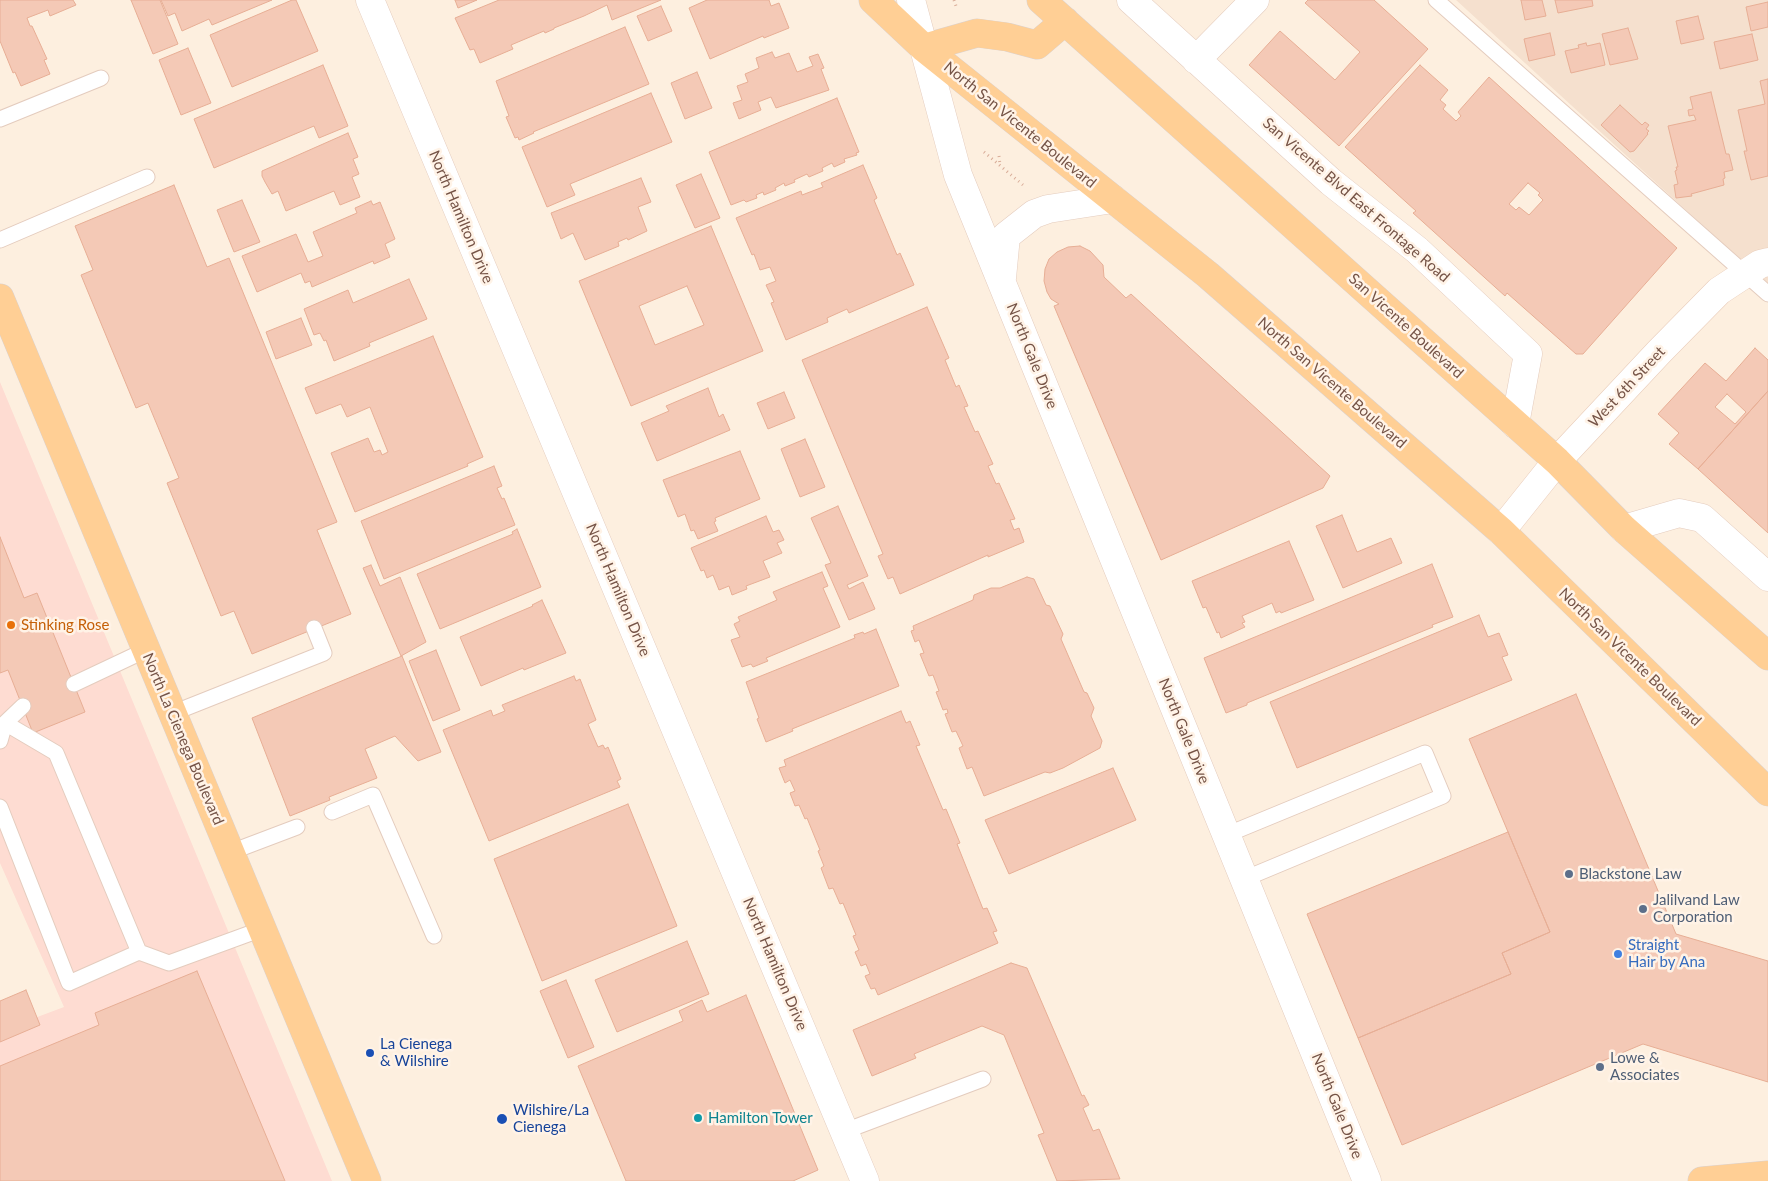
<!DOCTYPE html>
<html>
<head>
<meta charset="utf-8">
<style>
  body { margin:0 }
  canvas { display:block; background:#fdefdf }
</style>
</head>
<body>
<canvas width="1768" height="1181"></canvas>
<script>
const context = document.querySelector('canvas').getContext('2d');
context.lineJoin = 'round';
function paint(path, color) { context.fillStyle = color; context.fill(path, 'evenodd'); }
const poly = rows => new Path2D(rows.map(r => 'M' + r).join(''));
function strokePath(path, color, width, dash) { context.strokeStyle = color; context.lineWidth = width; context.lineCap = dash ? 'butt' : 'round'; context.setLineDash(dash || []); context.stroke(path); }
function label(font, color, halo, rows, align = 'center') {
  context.font = font + ' Lato,sans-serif'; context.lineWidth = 5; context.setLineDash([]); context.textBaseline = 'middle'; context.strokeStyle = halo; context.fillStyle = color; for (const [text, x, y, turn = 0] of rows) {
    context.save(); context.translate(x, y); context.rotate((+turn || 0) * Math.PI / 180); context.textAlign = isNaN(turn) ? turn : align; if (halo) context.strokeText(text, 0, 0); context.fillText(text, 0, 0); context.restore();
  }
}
const residential = poly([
  [1456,0,1768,0,1768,285]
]);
const commercial = poly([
  [0,382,332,1181,0,1181,0,1031,64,1007,0,863]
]);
const building = poly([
  [0,0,73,0,76,5,50,16,48,10,27,18,30,26,32,26,47,59,44,60,50,74,21,86,15,72,13,73,0,41,0,0],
  [131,0,160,0,178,44,153,54,131,0],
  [161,0,272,0,212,25,209,19,182,31,175,13,168,16,161,0],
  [292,0,296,0,318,51,232,87,210,35,292,0],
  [455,0,477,0,458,8,455,0],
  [499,0,661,0,612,20,607,5,584,16,554,28,554,29,545,33,544,31,511,45,513,49,480,63,474,49,470,50,455,18,499,0],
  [707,0,769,0,771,6,779,3,789,28,764,38,763,36,710,59,689,8,707,0],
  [1308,0,1374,0,1428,49,1339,146,1249,65,1280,31,1335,80,1360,52,1305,3,1308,0],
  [1521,0,1542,0,1546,16,1525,20,1521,0],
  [1555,0,1592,0,1593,6,1558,13,1555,0],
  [1768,2,1768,27,1751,31,1746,7,1768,2],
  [661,6,672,31,648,41,637,16,661,6],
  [1698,16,1704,39,1681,44,1676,21,1698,16],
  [625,27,649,84,533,132,534,133,519,140,518,137,515,138,506,117,509,116,496,81,625,27],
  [1628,28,1638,59,1610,65,1602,34,1628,28],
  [1550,33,1555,55,1529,61,1524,39,1550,33],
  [1752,34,1758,60,1720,69,1714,42,1752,34],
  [1586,43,1587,46,1600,43,1605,65,1571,73,1565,51,1579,48,1578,45,1586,43],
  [188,48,211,103,181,115,159,60,188,48],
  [772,52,775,58,789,53,797,72,813,66,809,57,818,54,824,68,821,69,829,90,776,108,771,97,758,102,761,110,739,119,733,103,742,100,737,86,748,82,745,74,759,68,756,58,772,52],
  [323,65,348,126,319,138,314,126,214,168,194,119,323,65],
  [1420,65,1448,90,1440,100,1446,105,1443,109,1456,121,1461,116,1458,112,1489,77,1677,248,1583,354,1576,354,1507,293,1505,296,1413,213,1416,211,1345,147,1420,65],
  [1528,183,1540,193,1538,195,1543,200,1529,215,1519,207,1516,210,1509,204,1528,183],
  [697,72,712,108,685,119,671,83,697,72],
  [1768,79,1768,176,1751,180,1744,151,1747,151,1738,110,1765,104,1760,81,1768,79],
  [1711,92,1726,154,1729,154,1733,170,1724,172,1725,178,1723,179,1724,185,1691,194,1692,196,1676,198,1674,185,1678,184,1675,171,1677,170,1676,167,1678,167,1668,126,1696,120,1694,115,1689,116,1688,110,1693,109,1690,97,1711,92],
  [651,93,672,142,570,184,575,195,547,207,522,147,651,93],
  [837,98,859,152,856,153,857,155,844,159,845,162,834,167,832,163,822,168,823,171,809,177,807,174,794,180,795,182,785,186,784,183,775,188,776,190,764,195,763,192,756,195,757,198,746,202,744,200,731,205,709,152,837,98],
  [1620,105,1642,125,1645,122,1649,125,1646,129,1649,131,1647,133,1648,134,1634,151,1630,152,1601,125,1620,105],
  [348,133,358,157,353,159,359,174,352,177,360,197,340,205,334,191,286,211,278,191,272,194,265,182,262,176,262,171,348,133],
  [863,165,877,198,874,200,897,255,900,253,914,285,849,313,847,309,827,318,828,322,786,340,771,303,774,302,766,285,776,281,770,267,760,270,754,254,752,255,736,218,801,191,802,195,823,187,821,183,863,165],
  [701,174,720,218,695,228,676,185,701,174],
  [641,178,651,202,638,207,647,231,628,240,627,238,618,242,619,246,585,260,573,233,561,239,551,213,641,178],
  [174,185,207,267,229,258,337,522,317,530,351,614,252,654,234,611,221,616,167,483,179,478,148,403,136,408,81,275,93,270,75,226,174,185],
  [242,200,260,242,234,252,217,210,242,200],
  [371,201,373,205,380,202,395,239,385,244,390,257,374,264,373,261,312,287,310,281,305,283,301,273,257,292,242,256,296,234,308,262,323,256,313,232,357,213,355,208,371,201],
  [711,226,763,351,631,406,579,281,711,226],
  [687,286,704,325,655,345,639,306,687,286],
  [1080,246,1090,251,1103,265,1104,277,1126,298,1131,294,1330,476,1323,488,1161,560,1054,306,1059,304,1051,299,1047,292,1044,281,1045,269,1049,259,1057,252,1068,247,1080,246],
  [409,279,427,319,369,343,370,346,334,361,326,340,324,341,320,333,314,335,304,309,348,290,353,303,409,279],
  [927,307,949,358,945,360,956,387,959,385,968,406,964,407,975,432,978,431,993,464,988,466,996,484,999,483,1015,519,1010,520,1014,530,1019,528,1024,542,988,557,988,555,900,594,893,577,888,579,878,556,883,554,802,360,927,307],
  [301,318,312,345,276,359,266,332,301,318],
  [433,336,483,457,467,464,468,466,355,512,331,453,368,438,374,452,380,450,382,455,388,452,370,407,347,417,341,404,316,414,305,388,433,336],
  [1755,348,1768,360,1768,391,1698,469,1669,444,1679,433,1658,414,1705,363,1726,381,1755,348],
  [1727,394,1746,412,1735,424,1715,407,1727,394],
  [708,388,719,417,723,414,730,430,657,461,641,423,669,411,666,406,708,388],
  [1768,391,1768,533,1698,469,1768,391],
  [784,392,795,418,768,429,757,403,784,392],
  [805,439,825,487,800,497,781,449,805,439],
  [740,451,760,499,715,518,716,521,714,522,718,531,698,539,694,530,691,531,685,514,678,517,663,480,740,451],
  [494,466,502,486,497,488,502,499,504,498,515,525,384,579,361,521,494,466],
  [838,506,868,576,847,585,849,589,863,582,875,609,849,620,825,565,831,563,811,518,838,506],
  [1342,515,1357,552,1391,538,1402,563,1343,588,1316,526,1342,515],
  [766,516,773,532,779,530,784,540,777,543,782,553,763,561,770,577,746,586,747,589,732,595,729,586,719,590,713,575,707,578,704,570,701,571,691,548,766,516],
  [517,529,541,587,440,629,417,574,513,534,512,532,517,529],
  [0,537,24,598,37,593,85,712,33,733,8,670,0,673,0,537],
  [1289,541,1314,600,1281,613,1280,611,1276,613,1272,603,1242,616,1245,622,1242,623,1245,627,1221,638,1219,632,1217,633,1206,607,1203,608,1192,581,1289,541],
  [1432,564,1453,617,1432,625,1433,627,1247,703,1247,705,1226,713,1204,658,1432,564],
  [371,565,380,586,400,577,426,642,401,656,363,568,371,565],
  [822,572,828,586,823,588,840,627,766,658,768,661,753,667,751,664,742,667,731,640,740,637,734,624,740,621,738,617,777,600,773,592,822,572],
  [1027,577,1034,579,1046,605,1050,606,1063,634,1061,639,1084,692,1087,693,1094,708,1091,716,1102,741,1100,748,1063,768,1050,773,1045,772,984,796,972,767,967,769,959,748,963,746,956,731,952,732,945,714,948,713,947,709,943,710,936,692,939,691,933,675,929,676,920,654,924,653,919,640,915,642,911,631,914,630,913,626,973,600,974,595,991,588,1000,588,1027,577],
  [542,600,566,653,524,670,523,668,481,686,460,637,533,606,532,605,542,600],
  [1479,615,1488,637,1499,633,1508,655,1502,657,1512,680,1297,768,1270,702,1479,615],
  [876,629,899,686,792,729,793,731,766,742,757,719,759,718,746,682,855,638,854,635,863,632,864,634,876,629],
  [436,650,460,710,433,721,409,661,436,650],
  [402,656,441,752,418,761,395,736,365,749,377,778,329,797,330,800,290,816,252,718,402,656],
  [574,676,576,681,580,679,596,720,588,724,598,747,603,745,605,749,608,747,621,779,617,781,620,787,489,841,443,730,491,710,493,716,505,711,502,705,574,676],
  [1576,694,1676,934,1768,961,1768,1082,1643,1044,1402,1145,1358,1038,1511,974,1502,953,1550,932,1469,739,1576,694],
  [901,711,906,723,910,721,920,745,916,746,943,810,946,809,960,843,957,844,983,909,987,908,997,931,993,932,998,943,878,995,875,988,871,989,865,976,870,974,866,964,861,966,855,952,859,950,853,936,856,935,843,903,840,904,833,888,829,889,821,868,824,866,818,851,820,850,807,818,805,819,799,805,795,806,790,793,795,791,790,780,785,783,779,768,786,766,784,760,901,711],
  [1113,768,1136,820,1009,874,985,820,1113,768],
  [628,804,677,926,542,981,494,859,628,804],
  [1508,832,1550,932,1502,953,1511,974,1358,1038,1307,914,1508,832],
  [687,941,709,994,617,1032,595,980,687,941],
  [1011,963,1027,968,1082,1096,1084,1095,1089,1105,1083,1108,1093,1131,1099,1129,1120,1179,1057,1181,1038,1135,1044,1133,1004,1035,982,1026,914,1054,916,1058,872,1076,853,1030,1011,963],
  [197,971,285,1181,0,1181,0,1066,99,1025,95,1013,197,971],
  [566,980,594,1047,568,1058,540,991,566,980],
  [26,990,40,1025,0,1042,0,1001,26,990],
  [746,995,818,1170,793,1181,626,1181,578,1066,683,1021,679,1011,702,1000,707,1012,746,995]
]);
const path = poly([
  [954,0,957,9],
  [984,152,1023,185],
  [999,156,1000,165]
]);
const lane = poly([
  [1436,0,1768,294],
  [0,119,101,78],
  [0,240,147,177],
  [74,684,146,650],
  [173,713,324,653,314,628],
  [0,741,5,723,23,706],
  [0,807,69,983,139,952,56,753,5,723],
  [332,812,373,795,434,936],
  [1226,835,1425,753,1443,796,1244,879],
  [231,852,297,827],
  [139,952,169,963,262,929],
  [845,1131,983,1079]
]);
const street = poly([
  [370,0,865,1181],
  [911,0,958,175,1367,1181],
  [1131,0,1331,182,1417,250,1528,354,1515,424],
  [1196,60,1255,0],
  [1002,278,1006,236,1034,214,1048,209,1113,199],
  [1624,529,1679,513,1702,518,1768,577]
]);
const secondary = poly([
  [1501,531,1557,461,1659,352,1719,291,1760,264,1768,262]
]);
const primary = poly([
  [873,0,924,48,1208,275,1501,531,1768,792],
  [1041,0,1557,461,1624,529,1768,656],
  [924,48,977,33,1007,37,1037,45,1065,21],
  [0,298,367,1181],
  [1702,1181,1768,1175]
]);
const markers = [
  [11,625,5,"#e8710a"],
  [1569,874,5,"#5c6f8a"],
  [1643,909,5,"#5c6f8a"],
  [1618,954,5,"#3f7fe0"],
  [370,1053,5,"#1a4fb4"],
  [1600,1067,5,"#5c6f8a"],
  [698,1118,5,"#0f9aa8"],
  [502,1119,6,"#1a4fb4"]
];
const streetNames = [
  ["North San Vicente Boulevard",1020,125,39],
  ["San Vicente Blvd East Frontage Road",1356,200,41],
  ["North Hamilton Drive",461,217,67],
  ["San Vicente Boulevard",1406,326,42],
  ["North Gale Drive",1032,356,68],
  ["North San Vicente Boulevard",1332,383,41],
  ["West 6th Street",1627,387,-47],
  ["North Hamilton Drive",618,590,67],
  ["North San Vicente Boulevard",1630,657,44],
  ["North Gale Drive",1184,731,68],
  ["North La Cienega Boulevard",183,739,67],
  ["North Hamilton Drive",775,964,67],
  ["North Gale Drive",1337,1106,68]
];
const foodNames = [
  ["Stinking Rose",21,625]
];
const serviceNames = [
  ["Blackstone Law",1579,874],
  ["Jalilvand Law",1653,900],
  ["Corporation",1653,917],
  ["Lowe &",1610,1058],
  ["Associates",1610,1075]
];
const shopNames = [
  ["Straight",1628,945],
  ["Hair by Ana",1628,962]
];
const transitNames = [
  ["La Cienega",380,1044],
  ["& Wilshire",380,1061],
  ["Wilshire/La",513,1110],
  ["Cienega",513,1127]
];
const cultureNames = [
  ["Hamilton Tower",708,1118]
];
paint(residential, '#f5e0ce');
paint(commercial, '#fedcd2');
paint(building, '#f4c9b6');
strokePath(building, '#e7ae95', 1);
strokePath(lane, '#e4ccbe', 17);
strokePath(street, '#e4ccbe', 29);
strokePath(secondary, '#e9cdbb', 29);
strokePath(primary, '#dbd2cf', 29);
strokePath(path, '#d9ad99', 3, [1, 4]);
strokePath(lane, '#fff', 15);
strokePath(street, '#fff', 28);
strokePath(secondary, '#fff', 28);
strokePath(primary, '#ffcf95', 28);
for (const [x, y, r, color] of markers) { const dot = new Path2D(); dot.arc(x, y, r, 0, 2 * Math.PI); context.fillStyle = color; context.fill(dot); strokePath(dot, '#fff3e7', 2); }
label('15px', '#755346', '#fff3e7', streetNames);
label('15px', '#c56008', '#fff3e7', foodNames, 'left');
label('15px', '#4e5e75', '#fff3e7', serviceNames, 'left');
label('15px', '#366cbe', '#fff3e7', shopNames, 'left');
label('15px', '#164399', '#fff3e7', transitNames, 'left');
label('15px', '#0d838f', '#fff3e7', cultureNames, 'left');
</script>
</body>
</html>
